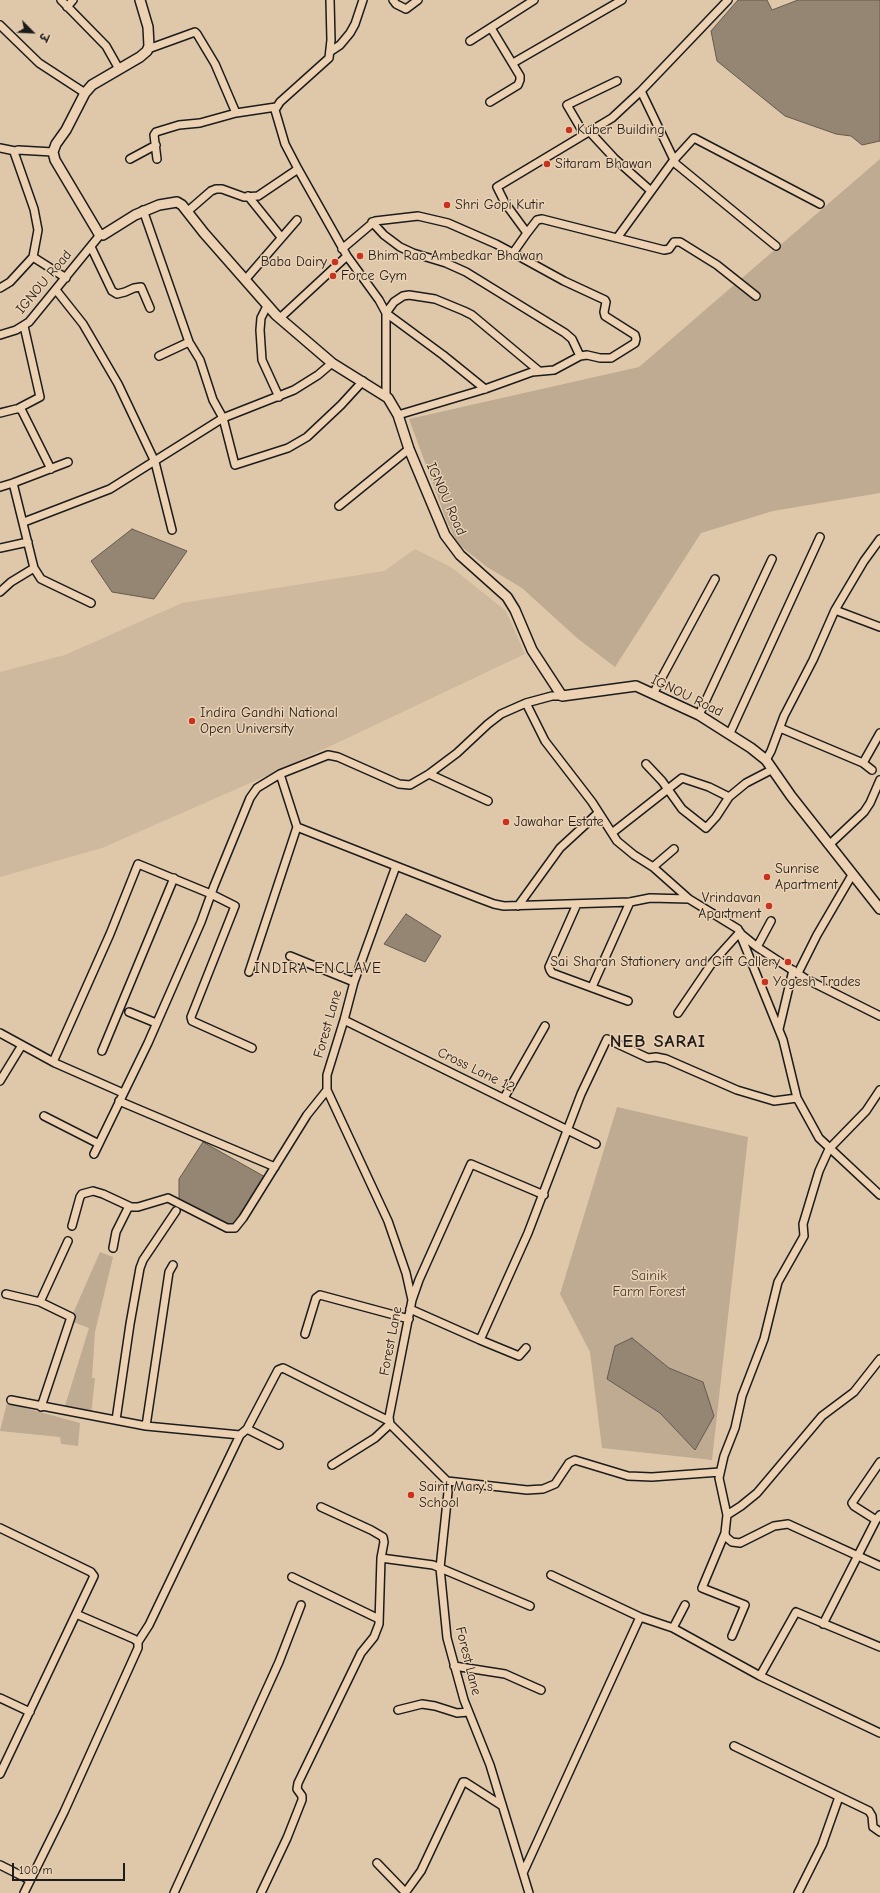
<!DOCTYPE html>
<html>
<head>
<meta charset="utf-8">
<style>
  body { margin:0 }
  #map { position:relative; width:880px; height:1893px; overflow:hidden; background:#dfc7aa; font-family:"Comic Neue","Playpen Sans Deva",sans-serif }
  canvas { display:block }
  .north { position:absolute; left:12px; top:12px; width:40px; height:40px; -webkit-text-stroke:3px #ecd2b3; paint-order:stroke; rotate:114deg; font-size:11px; font-weight:700; line-height:16px; text-align:center; color:#1c1c1c }
  .north::after { content:''; display:block; margin:auto; width:14px; height:18px; background:#1c1c1c; clip-path:polygon(50% 0,100% 100%,50% 72%,0 100%) }
  .scale { position:absolute; left:12px; top:1863px; width:113px; height:18px; box-sizing:border-box; border:2px solid #1c1c1c; border-top:0; padding-left:5px; font-size:12px; line-height:14px; white-space:nowrap; color:#1c1c1c; -webkit-text-stroke:3px #ecd2b3; paint-order:stroke }
</style>
</head>
<body>
<div id="map">
<canvas width="880" height="1893"></canvas>
<div class="north">उ</div>
<div class="scale">100 m</div>
</div>
<script>
const context = document.querySelector('canvas').getContext('2d');
context.lineJoin = 'round';
function paint(path, color) { context.fillStyle = color; context.fill(path, 'evenodd'); }
const poly = rows => new Path2D(rows.map(r => 'M' + r).join(''));
function strokePath(path, color, width, dash) { context.strokeStyle = color; context.lineWidth = width; context.lineCap = dash ? 'butt' : 'round'; context.setLineDash(dash || []); context.stroke(path); }
function label(font, color, halo, rows, align = 'center') {
  context.font = font + ' "Comic Neue",sans-serif'; context.lineWidth = 3; context.setLineDash([]); context.textBaseline = 'middle'; context.strokeStyle = halo; context.fillStyle = color; for (const [text, x, y, turn = 0] of rows) {
    context.save(); context.translate(x, y); context.rotate((+turn || 0) * Math.PI / 180); context.textAlign = isNaN(turn) ? turn : align; if (halo) context.strokeText(text, 0, 0); context.fillText(text, 0, 0); context.restore();
  }
}
const built = poly([
  [415,549,451,567,506,611,525,654,280,770,102,848,0,877,0,672,65,655,182,603,384,571]
]);
const green = poly([
  [880,159,880,493,773,511,701,533,615,667,577,638,522,588,487,567,458,544,447,522,409,419,639,367],
  [617,1107,748,1137,712,1460,602,1448,590,1352,560,1294],
  [100,1252,113,1257,95,1332,92,1378,95,1378,91,1415,64,1409,89,1328,73,1322,71,1318],
  [7,1403,80,1423,78,1446,61,1444,60,1437,0,1431]
]);
const water = poly([
  [738,0,767,0,772,10,798,0,880,0,880,141,862,145,851,136,836,134,785,116,717,61,711,31,738,0],
  [132,529,187,551,154,599,112,592,91,561,132,529],
  [406,914,441,936,425,962,384,944,406,914],
  [203,1142,267,1178,234,1231,179,1204,179,1179,203,1142],
  [632,1338,669,1368,703,1382,714,1416,695,1450,660,1413,607,1379,615,1346,632,1338]
]);
const minor = poly([
  [61,0,106,46,119,69],
  [330,0,331,40,329,58,280,102,275,110,285,144,298,169,347,256,379,300,386,313,386,395],
  [393,0,396,4,406,9,418,0],
  [67,7,73,0],
  [0,25,39,63,85,93],
  [470,41,534,0],
  [148,49,195,32,197,34,215,64,236,113,276,107],
  [331,51,340,45,350,33,355,24,363,0],
  [513,63,622,0],
  [641,91,728,0],
  [490,102,518,85,520,80,520,76,491,28],
  [589,131,614,158,651,191],
  [584,134,567,105,617,81],
  [0,148,15,151],
  [53,152,18,150,14,152,34,209,38,230,33,257,66,278],
  [130,159,156,145],
  [157,159,154,135,156,132,179,125,200,123,236,113],
  [248,196,281,237],
  [143,210,189,342,200,360,213,400,223,418,235,465,288,448,307,437,341,405,363,381],
  [188,211,211,191,216,189,222,189,244,197,258,196,298,169],
  [372,222,384,235,400,247,413,253,446,263,466,272,565,333,572,339,580,356],
  [527,233,505,203,497,187,612,118,641,91,676,164,776,246],
  [617,238,673,161,694,138,820,204],
  [91,247,112,291,117,294,125,292,134,288,141,287,150,308],
  [342,249,375,221,418,216,448,223,496,244,513,253,527,233,537,220,542,219,664,250,669,249,674,242,680,242,717,265,756,296],
  [245,280,297,220],
  [0,288,10,282,33,257],
  [56,290,83,324,118,384,155,462,172,530],
  [267,306,261,318,260,330,262,360,279,397],
  [280,318,347,256],
  [0,335,16,330,29,322,100,235],
  [159,356,189,342],
  [485,389,443,355,386,313,394,302,403,296,409,295,435,299,464,311,472,315,539,371],
  [19,408,40,397,24,326],
  [0,413,16,409,21,409,51,469],
  [398,415,485,389,532,372,554,370,580,356,587,355,600,358,611,358,635,343,636,339,635,335,605,316,604,312,606,302,605,300,564,281,513,253],
  [13,483,34,568,41,579,91,603],
  [0,487,13,483,68,462],
  [339,506,409,449],
  [24,522,110,489,223,418,294,390,318,375,332,363],
  [0,548,28,542],
  [0,592,11,582,34,568],
  [835,610,880,627],
  [653,694,715,579],
  [526,703,545,741,592,802,617,841,634,855,653,867,689,899,738,929,783,1040,797,1098,819,1138,880,1195],
  [699,715,772,559],
  [780,728,863,763,880,733],
  [730,733,820,537],
  [766,760,771,751,784,716,813,660,835,610,864,561,880,539],
  [863,763,872,770],
  [646,764,662,781,682,809,706,828,716,817,729,797,746,783,773,769],
  [429,774,488,801],
  [297,827,396,866,354,982,344,1020,327,1075,327,1090,388,1221,406,1273,412,1300,389,1417,390,1424,447,1481,448,1492,440,1568,447,1638,464,1700,490,1765,529,1893],
  [612,833,682,778,709,787,729,797],
  [829,845,864,812,870,803,880,780],
  [396,866,478,898,494,904,504,906,630,902,650,898,689,899],
  [653,867,674,849],
  [577,904,549,967,550,970,552,973,628,1001],
  [518,906,560,848,598,813],
  [741,934,757,947,806,979,880,1016],
  [757,947,771,921],
  [290,956,354,982],
  [249,972,297,827,280,774],
  [798,973,817,935,852,875],
  [592,987,630,902],
  [129,1012,156,1023],
  [678,1013,712,963,740,932],
  [344,1020,596,1144],
  [779,1029,793,970],
  [0,1033,55,1063,123,1093],
  [102,1051,174,878],
  [53,1062,110,934,138,864,211,894,235,906,191,1017,192,1021,252,1048],
  [0,1081,22,1045],
  [880,1090,866,1111,829,1149,819,1171,803,1224,804,1236,778,1282,764,1339,742,1396,735,1428,724,1456,719,1478,727,1515,725,1533,726,1537,732,1542,740,1543,774,1526,788,1524,880,1566],
  [504,1098,545,1026],
  [119,1101,275,1167],
  [44,1116,99,1144],
  [94,1154,148,1043,201,922,214,886,250,798,257,788,280,774,328,755,338,757,399,784,410,785,429,774,457,753,488,724,501,714,526,703,552,696,562,696],
  [72,1226,80,1197,82,1194,93,1191,103,1194,131,1207,138,1207,168,1198,227,1228,235,1228,243,1218,307,1115,327,1090],
  [113,1248,116,1232,129,1206],
  [6,1294,40,1302,71,1317,41,1407],
  [412,1300,419,1280,471,1164,544,1195],
  [40,1302,68,1241],
  [410,1309,480,1340,528,1233,581,1094,607,1039,648,1058,656,1057,666,1059,737,1090,774,1101,797,1098],
  [305,1334,316,1298,320,1295,409,1319],
  [480,1340,519,1356,526,1348],
  [11,1400,146,1426,240,1435,247,1429,278,1370,283,1368,389,1421],
  [116,1420,130,1324,140,1268,143,1260,176,1211],
  [146,1426,169,1272,173,1265],
  [247,1429,279,1445],
  [332,1465,375,1438,390,1424],
  [447,1481,527,1490,543,1489,555,1484,569,1463,575,1460,628,1476,652,1477,720,1472],
  [727,1515,741,1506,757,1493,822,1416,854,1392,880,1359],
  [876,1520,854,1506,852,1503,880,1462],
  [0,1528,91,1572,94,1576,0,1774],
  [725,1533,702,1588,745,1605,732,1636],
  [381,1558,433,1565,530,1606],
  [551,1575,640,1617,673,1628,685,1605],
  [292,1577,379,1619],
  [823,1624,876,1520,880,1515],
  [673,1628,760,1676,880,1733],
  [138,1642,149,1625,240,1435],
  [454,1666,505,1674,541,1690],
  [760,1676,796,1612,880,1647],
  [0,1698,30,1712],
  [398,1710,422,1704,435,1706,457,1713,468,1712],
  [734,1746,869,1811,872,1816,873,1827,880,1832],
  [377,1863,405,1892],
  [0,1865,30,1880],
  [523,1873,640,1617],
  [24,1893,64,1812,138,1648,138,1642,134,1639,76,1614],
  [174,1893,279,1662,301,1605],
  [261,1893,287,1838,302,1800,302,1796,297,1789,298,1783,361,1653,374,1637,379,1624,381,1558,384,1542,383,1537,371,1530,321,1507],
  [405,1893,421,1871,463,1782,465,1782,501,1805],
  [798,1893,822,1845,839,1797]
]);
const tertiary = poly([
  [140,0,148,27,149,46,147,51,140,57,92,85,85,93,66,130,56,144,53,152,55,160,99,234,103,235,135,215,159,205,177,202,182,205,204,233,276,315,332,363,388,398,398,415,409,449,445,535,460,555,507,597,515,610,532,650,562,696,636,686,699,715,751,748,766,760,791,796,880,909]
]);
const markers = [
  [569,130,4,"#c8321e"],
  [547,164,4,"#c8321e"],
  [447,205,4,"#c8321e"],
  [360,256,4,"#c8321e"],
  [335,262,4,"#c8321e"],
  [333,276,4,"#c8321e"],
  [192,721,4,"#c8321e"],
  [506,822,4,"#c8321e"],
  [767,877,4,"#c8321e"],
  [769,906,4,"#c8321e"],
  [788,962,4,"#c8321e"],
  [765,982,4,"#c8321e"],
  [411,1495,4,"#c8321e"]
];
const poiNames = [
  ["Kuber Building",577,130],
  ["Sitaram Bhawan",555,164],
  ["Shri Gopi Kutir",455,205],
  ["Bhim Rao Ambedkar Bhawan",368,256],
  ["Baba Dairy",327,262,"right"],
  ["Force Gym",341,276],
  ["Indira Gandhi National",200,713],
  ["Open University",200,729],
  ["Jawahar Estate",514,822],
  ["Sunrise",775,869],
  ["Apartment",775,885],
  ["Vrindavan",761,898,"right"],
  ["Apartment",761,914,"right"],
  ["Sai Sharan Stationery and Gift Gallery",780,962,"right"],
  ["Yogesh Trades",773,982],
  ["Saint Mary's",419,1487],
  ["School",419,1503]
];
const streetNames = [
  ["IGNOU Road",44,282,-50],
  ["IGNOU Road",446,499,66],
  ["IGNOU Road",687,696,26],
  ["Forest Lane",328,1024,-74],
  ["Cross Lane 12",476,1070,26],
  ["Forest Lane",391,1341,-79],
  ["Forest Lane",468,1661,76]
];
const parkNames = [
  ["Sainik",649,1276],
  ["Farm Forest",649,1292]
];
const neighbourhoodNames = [
  ["INDIRA ENCLAVE",318,969]
];
const districtNames = [
  ["NEB SARAI",658,1042]
];
paint(built, '#cfb99e');
paint(green, '#bfab92');
paint(water, '#958573');
strokePath(water, '#655b50', 1);
strokePath(minor, '#1c1c1c', 10);
strokePath(tertiary, '#1c1c1c', 12);
strokePath(minor, '#ecd2b3', 7);
strokePath(tertiary, '#ecd2b3', 9);
for (const [x, y, r, color] of markers) { const dot = new Path2D(); dot.arc(x, y, r, 0, 2 * Math.PI); context.fillStyle = color; context.fill(dot); strokePath(dot, '#ecd2b3', 1.5); }
label('14px', '#1c1c1c', '#ecd2b3', poiNames, 'left');
label('14px', '#1c1c1c', '#ecd2b3', streetNames);
label('14px', '#45403a', '#ecd2b3', parkNames);
context.letterSpacing = '1px';
label('15px', '#1c1c1c', '#ecd2b3', neighbourhoodNames);
context.letterSpacing = '0px';
context.letterSpacing = '1px';
label('bold 18px', '#1c1c1c', '#ecd2b3', districtNames);
context.letterSpacing = '0px';
</script>
</body>
</html>
